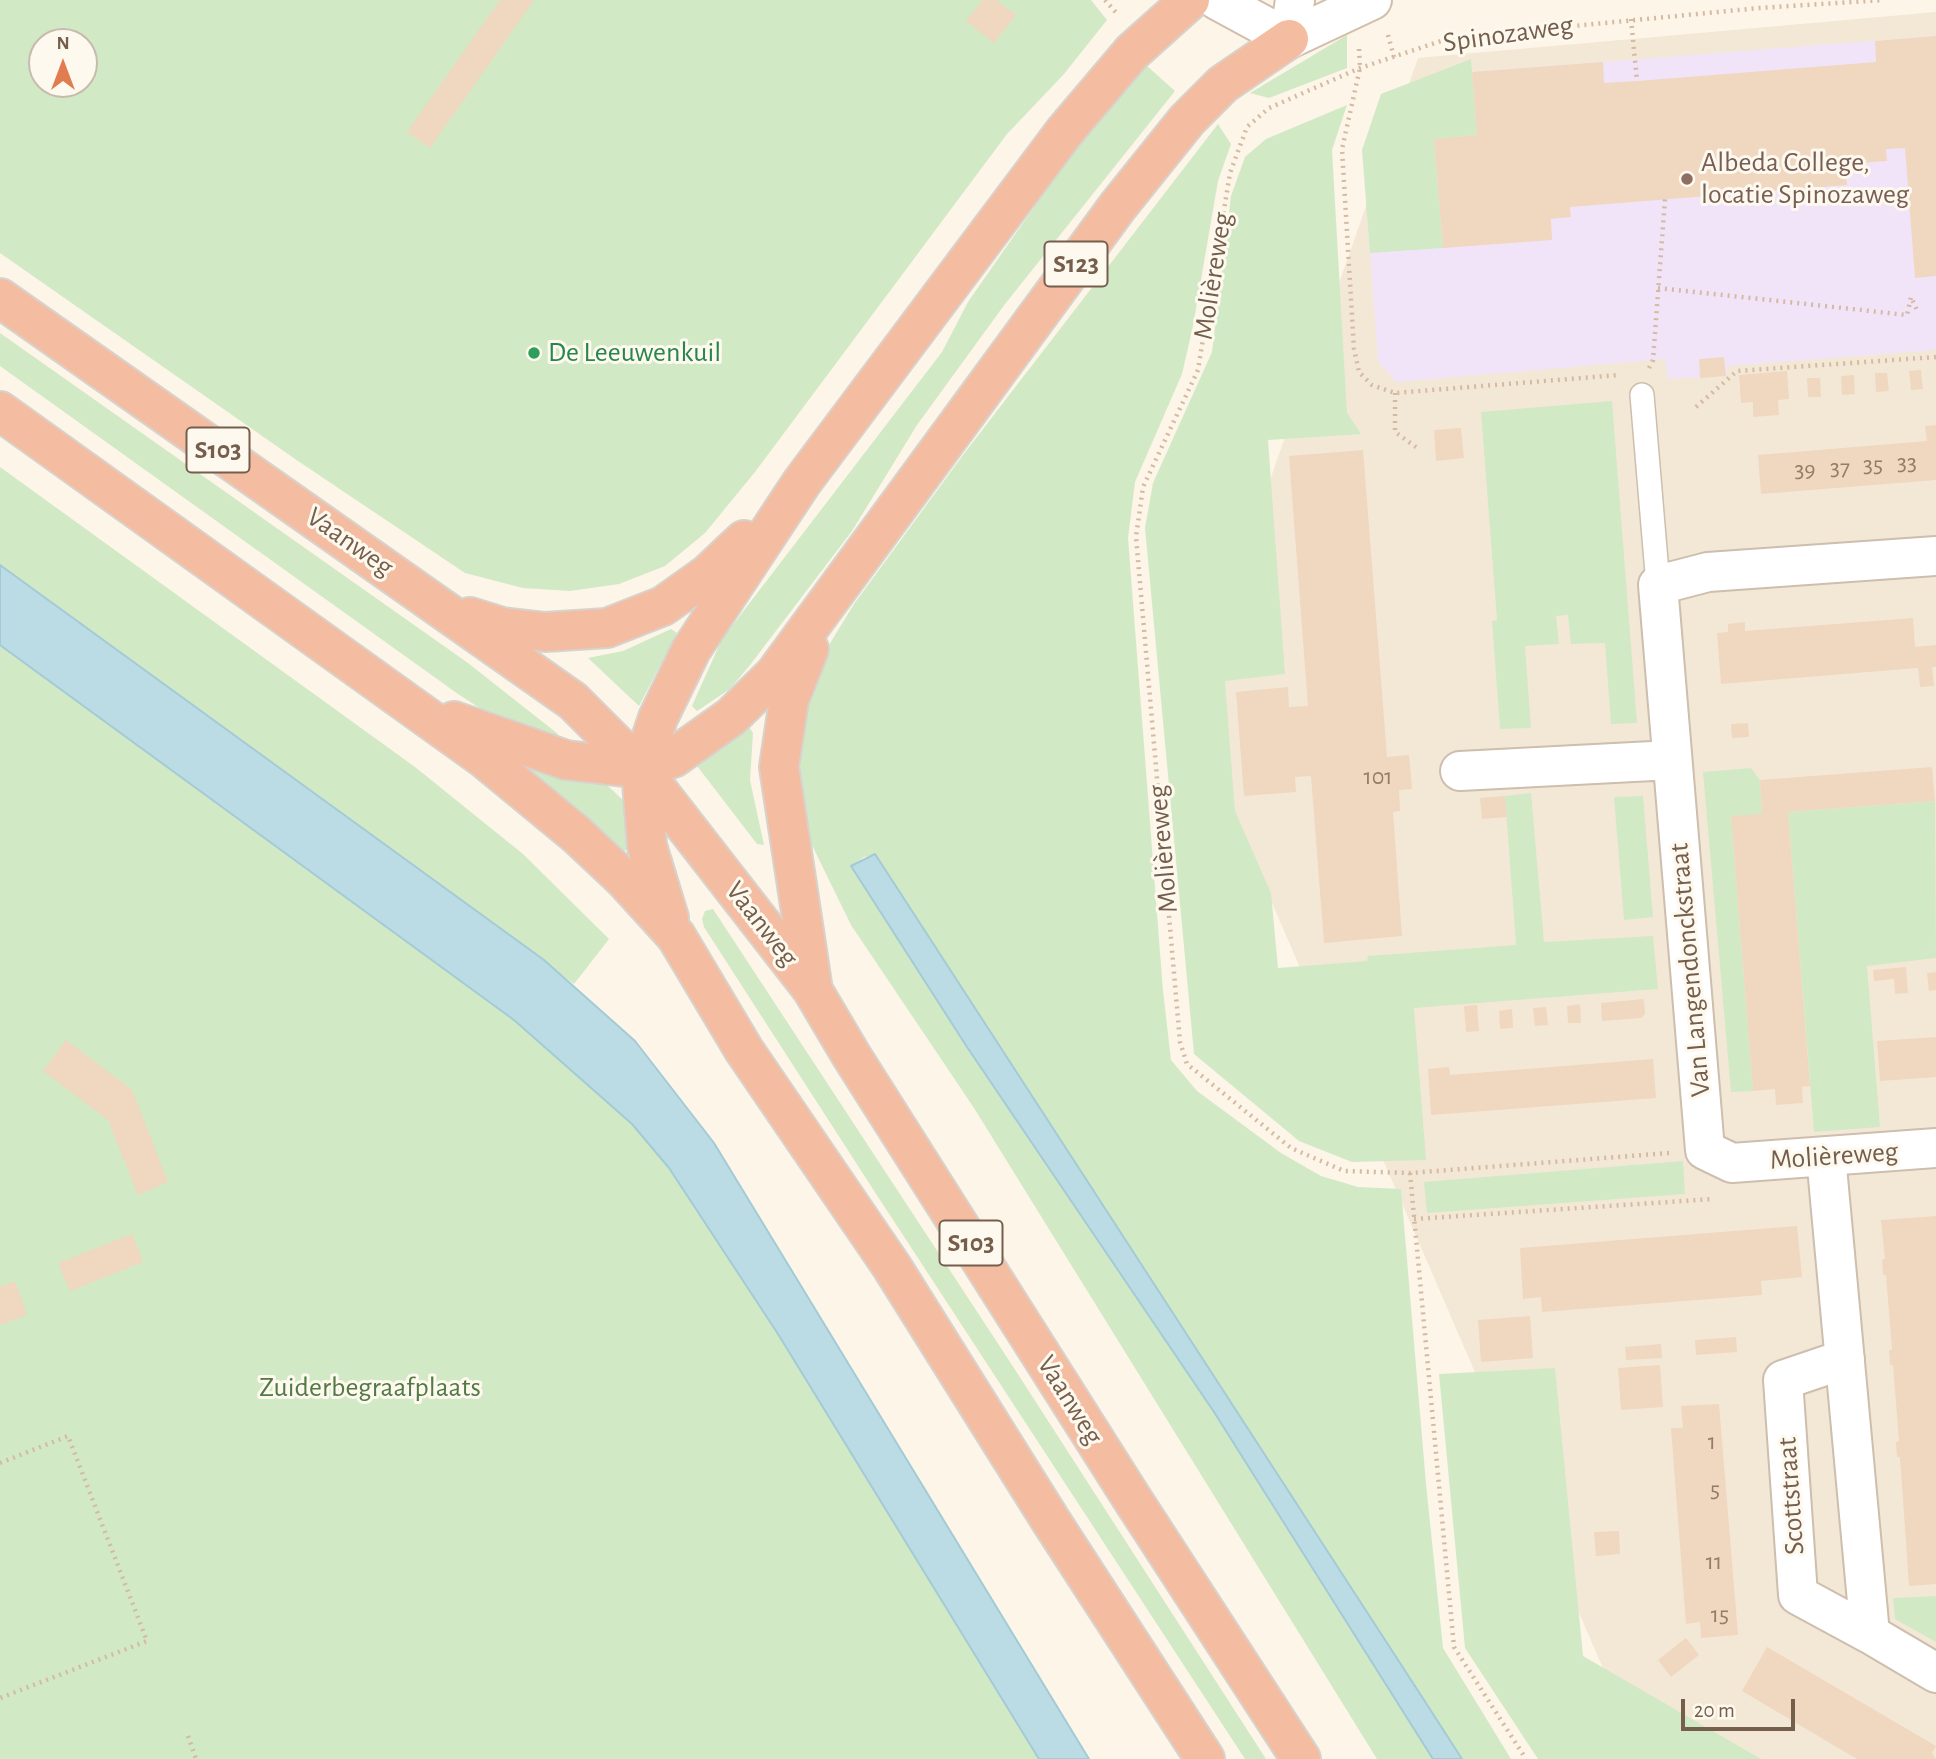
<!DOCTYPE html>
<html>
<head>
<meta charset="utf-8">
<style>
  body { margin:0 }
  #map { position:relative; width:1936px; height:1759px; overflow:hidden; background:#fcf5e8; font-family:"Alegreya Sans",sans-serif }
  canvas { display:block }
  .north { position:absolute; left:28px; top:28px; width:70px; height:70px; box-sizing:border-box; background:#fef9ee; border:2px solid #c7bbad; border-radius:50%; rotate:0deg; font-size:19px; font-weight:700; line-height:28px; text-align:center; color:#755e4c }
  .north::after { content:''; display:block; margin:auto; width:24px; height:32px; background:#e17c51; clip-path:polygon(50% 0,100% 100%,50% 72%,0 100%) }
  .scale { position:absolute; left:1681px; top:1699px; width:114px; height:32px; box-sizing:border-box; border:4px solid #755e4c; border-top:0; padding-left:9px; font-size:21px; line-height:24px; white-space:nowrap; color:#755e4c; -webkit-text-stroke:5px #fef9ee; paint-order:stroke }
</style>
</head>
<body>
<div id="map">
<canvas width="1936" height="1759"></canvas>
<div class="north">N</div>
<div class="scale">20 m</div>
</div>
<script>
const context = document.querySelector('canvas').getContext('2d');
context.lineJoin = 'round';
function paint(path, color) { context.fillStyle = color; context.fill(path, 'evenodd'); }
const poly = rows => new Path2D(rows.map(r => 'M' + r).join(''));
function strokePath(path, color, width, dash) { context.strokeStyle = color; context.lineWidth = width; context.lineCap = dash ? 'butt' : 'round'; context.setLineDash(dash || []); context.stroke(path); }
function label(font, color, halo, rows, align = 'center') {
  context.font = font + ' "Alegreya Sans",sans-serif'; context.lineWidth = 6; context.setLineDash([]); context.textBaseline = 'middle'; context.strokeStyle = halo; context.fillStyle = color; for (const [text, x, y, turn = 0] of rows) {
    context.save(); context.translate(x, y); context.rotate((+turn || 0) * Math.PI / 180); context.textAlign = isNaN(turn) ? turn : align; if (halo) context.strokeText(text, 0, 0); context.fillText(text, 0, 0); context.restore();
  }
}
const residential = poly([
  [1936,12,1936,1759,1726,1759,1615,1696,1189,711,1418,58]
]);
const education = poly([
  [1936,36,1936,350,1728,366,1726,376,1668,379,1665,359,1396,382,1378,361,1368,224,1441,219,1434,139,1477,135,1472,72]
]);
const green = poly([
  [0,0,1091,0,1107,20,1064,74,1007,134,755,472,705,533,665,566,619,584,570,591,523,588,465,573,298,461,0,253],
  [42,42,84,42,84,84,42,84],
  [1347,35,1347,68,1269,98,1250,93],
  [1471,59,1477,135,1434,139,1443,248,1370,253,1362,150,1381,94],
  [1146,65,1175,91,1005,304,917,425,852,531,750,665,730,689,697,711,692,706,722,639,942,352,968,302,1064,164],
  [1347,105,1332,150,1347,413,1361,434,1268,440,1285,674,1225,681,1235,811,1271,893,1278,968,1367,961,1368,956,1516,945,1505,796,1531,793,1544,942,1653,936,1658,989,1414,1008,1426,1160,1352,1162,1299,1141,1194,1054,1145,528,1153,483,1212,352,1231,196,1245,157,1266,139],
  [1218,124,1231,144,1218,181,1193,326,1182,374,1135,482,1128,538,1163,991,1171,1060,1197,1091,1281,1153,1321,1176,1358,1187,1401,1189,1426,1484,1443,1648,1511,1759,1462,1759,875,855,864,857,852,866,967,1047,1214,1412,1433,1759,1377,1759,974,1108,851,925,810,841,798,766,815,668,854,604,963,455],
  [0,333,468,663,558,734,557,741,492,716,458,694,0,366],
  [1612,401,1637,723,1611,724,1605,643,1571,644,1568,615,1556,616,1559,644,1525,646,1531,728,1500,729,1492,621,1497,620,1481,412],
  [0,467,415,767,523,854,609,939,574,984,0,565],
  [671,629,677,633,639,706,588,658,623,651],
  [0,645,514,1020,632,1124,669,1168,778,1334,1039,1759,0,1759],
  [749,727,753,733,750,780,764,845,757,844,694,762,697,756],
  [519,761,595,774,623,800,629,849,623,851],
  [1751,768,1760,780,1762,814,1731,817,1753,1091,1731,1092,1703,772],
  [1643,796,1653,917,1624,920,1614,797],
  [1935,801,1936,958,1867,966,1880,1127,1814,1132,1788,812],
  [713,909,1012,1365,1266,1759,1245,1759,869,1183,704,927,702,919,705,911],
  [1683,1161,1685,1194,1427,1213,1424,1182],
  [1555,1368,1583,1656,1761,1759,1538,1759,1465,1648,1439,1374],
  [1936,1596,1936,1642,1895,1619,1893,1598]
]);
const water = poly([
  [0,565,544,960,635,1041,714,1143,1089,1759,1039,1759,778,1334,669,1168,632,1124,514,1020,0,645,0,565],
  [875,854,1424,1700,1462,1759,1433,1759,1214,1412,967,1047,851,866,875,854]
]);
const building = poly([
  [500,0,534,0,430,148,407,132],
  [983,0,996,0,1016,15,994,43,966,21],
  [1936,36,1936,276,1915,278,1905,148,1886,149,1887,161,1845,164,1847,185,1570,207,1571,217,1551,219,1552,240,1443,248,1434,139,1477,135,1472,72,1603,62,1604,83,1637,81,1876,62,1875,41],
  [1724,357,1726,376,1700,378,1699,359],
  [1921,370,1923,389,1911,390,1909,371],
  [1787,371,1789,399,1778,400,1779,415,1753,417,1753,402,1741,403,1739,375],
  [1875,373,1887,373,1889,391,1876,392],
  [1854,375,1855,394,1842,395,1841,376],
  [1807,378,1820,378,1821,397,1808,397],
  [1936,425,1936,480,1761,494,1758,455,1927,441,1925,426],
  [1461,428,1464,458,1436,461,1434,430],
  [1363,450,1387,757,1409,755,1412,789,1399,790,1400,811,1393,812,1402,936,1324,943,1311,776,1295,777,1296,792,1244,796,1236,692,1288,687,1289,707,1308,706,1289,456],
  [1913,618,1915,647,1936,645,1936,667,1932,667,1934,686,1920,687,1918,668,1721,684,1717,633,1728,632,1728,624,1745,622,1745,631],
  [1748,723,1749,737,1732,738,1731,724],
  [1932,767,1935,801,1788,812,1810,1086,1802,1087,1803,1103,1776,1105,1775,1089,1753,1091,1731,816,1762,814,1760,780],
  [1505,796,1507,817,1482,819,1480,798],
  [1906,967,1908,993,1895,994,1894,979,1874,981,1873,970],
  [1936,972,1936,990,1929,991,1927,973],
  [1644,999,1645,1014,1641,1018,1602,1021,1601,1003],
  [1580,1004,1581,1023,1568,1023,1567,1006],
  [1477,1005,1479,1031,1466,1032,1464,1006],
  [1546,1007,1548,1025,1535,1026,1533,1008],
  [1512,1009,1513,1028,1500,1029,1499,1011],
  [1936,1037,1936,1077,1880,1081,1877,1041],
  [66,1040,132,1090,168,1182,138,1195,108,1120,43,1071],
  [1653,1059,1656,1098,1431,1115,1428,1069,1449,1067,1450,1075],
  [1936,1216,1936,1584,1909,1586,1900,1457,1897,1457,1896,1442,1899,1441,1893,1365,1890,1365,1889,1350,1892,1350,1886,1275,1883,1275,1882,1259,1885,1259,1881,1220],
  [1797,1226,1802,1277,1761,1281,1762,1295,1542,1312,1541,1297,1523,1299,1520,1248],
  [132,1234,143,1262,70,1291,58,1263],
  [15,1281,27,1315,0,1325,0,1287],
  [1530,1316,1533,1358,1481,1362,1478,1320],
  [1736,1337,1737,1352,1696,1355,1695,1340],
  [1661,1344,1662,1358,1626,1360,1625,1347],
  [1660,1365,1663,1407,1621,1410,1618,1368],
  [1719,1404,1738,1635,1701,1638,1700,1622,1686,1624,1671,1428,1683,1428,1681,1406],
  [1619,1531,1620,1554,1596,1556,1594,1532],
  [1686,1638,1699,1655,1671,1677,1658,1660],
  [1767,1647,1936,1746,1932,1753,1936,1759,1857,1759,1742,1691]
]);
const path = poly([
  [1105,0,1118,15],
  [1631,19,1637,81],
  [1388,35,1394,57],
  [1359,49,1360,68,1342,149,1354,349,1359,372,1372,385,1395,393,1619,375],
  [1658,288,1907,315,1911,297,1917,310],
  [1649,368,1653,360,1665,199],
  [1395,393,1395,432,1420,450],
  [1696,407,1737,371,1936,357],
  [1669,1153,1410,1173,1344,1171,1291,1148,1187,1064,1180,1042,1136,537,1143,487,1198,370,1230,173,1247,127,1269,108,1360,68,1450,38,1759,8,1884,0],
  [1410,1173,1454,1647,1526,1759],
  [1414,1219,1713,1199],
  [0,1463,68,1436,147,1641,0,1698],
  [188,1736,196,1759]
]);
const lane = poly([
  [1642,395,1658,585]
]);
const street = poly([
  [1936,556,1708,572,1658,585,1705,1150,1732,1163,1936,1148],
  [1460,771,1672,760],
  [1826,1156,1870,1634,1936,1673],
  [1845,1359,1783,1380,1798,1595,1870,1634]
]);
const secondary = poly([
  [1217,0,1289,39],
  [1289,39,1372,0],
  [1289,39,1295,0]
]);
const highway = poly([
  [0,298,573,701,641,769,812,989,851,1055,1131,1497,1301,1759],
  [0,411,485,759,576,834,625,880,676,936,744,1050,892,1267,1051,1521,1205,1759],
  [470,617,502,627,545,632,607,628,663,606,708,574,744,540],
  [809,649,789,700,779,767,812,984],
  [454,721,566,760,641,769,673,758,731,717,775,674,1118,206,1187,120,1223,84,1289,39],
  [669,918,647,846,641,769,658,718,691,650,802,482,1065,131,1132,52,1190,0]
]);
const markers = [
  [1687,179,7,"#8d6e63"],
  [534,353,7,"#2e9e5b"]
];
const numberNames = [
  ["33",1907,463],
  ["35",1873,465],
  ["37",1840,468],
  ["39",1805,470],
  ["101",1378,777],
  ["1",1712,1442],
  ["5",1715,1490],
  ["11",1714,1562],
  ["15",1720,1615]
];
const shields = [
  [1076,264,63],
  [218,450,63],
  [971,1243,63]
];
const shieldNames = [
  ["S123",1076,264],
  ["S103",218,450],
  ["S103",971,1243]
];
const streetNames = [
  ["Spinozaweg",1508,34,-8],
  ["Molièreweg",1213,276,-81],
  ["Vaanweg",350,542,35],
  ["Molièreweg",1163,849,-95],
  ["Vaanweg",762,924,52],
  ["Van Langendonckstraat",1690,970,-95],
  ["Molièreweg",1834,1156,-4],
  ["Vaanweg",1070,1400,58],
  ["Scottstraat",1791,1496,-94]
];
const educationNames = [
  ["Albeda College,",1701,163],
  ["locatie Spinozaweg",1701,195]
];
const leisureNames = [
  ["De Leeuwenkuil",548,353]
];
const parkNames = [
  ["Zuiderbegraafplaats",370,1388]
];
paint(residential, '#f3e8d6');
paint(education, '#f2e4f8');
paint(green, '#d2e9c6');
paint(water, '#bcdce5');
strokePath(water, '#a3cbd6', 2);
paint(building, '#f0d7c0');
strokePath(lane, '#cdbeae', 26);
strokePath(street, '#cdbeae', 42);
strokePath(secondary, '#d0bfab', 42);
strokePath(highway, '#d8d2cd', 42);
strokePath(path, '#d5baa3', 4.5, [2, 5]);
strokePath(lane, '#fff', 23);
strokePath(street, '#fff', 38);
strokePath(secondary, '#fff', 38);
strokePath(highway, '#f4bda1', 38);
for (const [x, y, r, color] of markers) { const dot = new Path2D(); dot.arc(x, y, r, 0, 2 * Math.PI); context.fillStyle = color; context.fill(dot); strokePath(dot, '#fef9ee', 2.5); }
label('24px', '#947c69', null, numberNames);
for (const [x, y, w] of shields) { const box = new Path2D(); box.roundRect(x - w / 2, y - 22.5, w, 45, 5); context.fillStyle = '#fef9ee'; context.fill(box); strokePath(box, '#755e4c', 2); }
label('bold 26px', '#755e4c', null, shieldNames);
label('28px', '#755e4c', '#fef9ee', streetNames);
label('28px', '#785e54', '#fef9ee', educationNames, 'left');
label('28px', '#27864d', '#fef9ee', leisureNames, 'left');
label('28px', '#517a44', '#fef9ee', parkNames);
</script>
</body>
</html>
